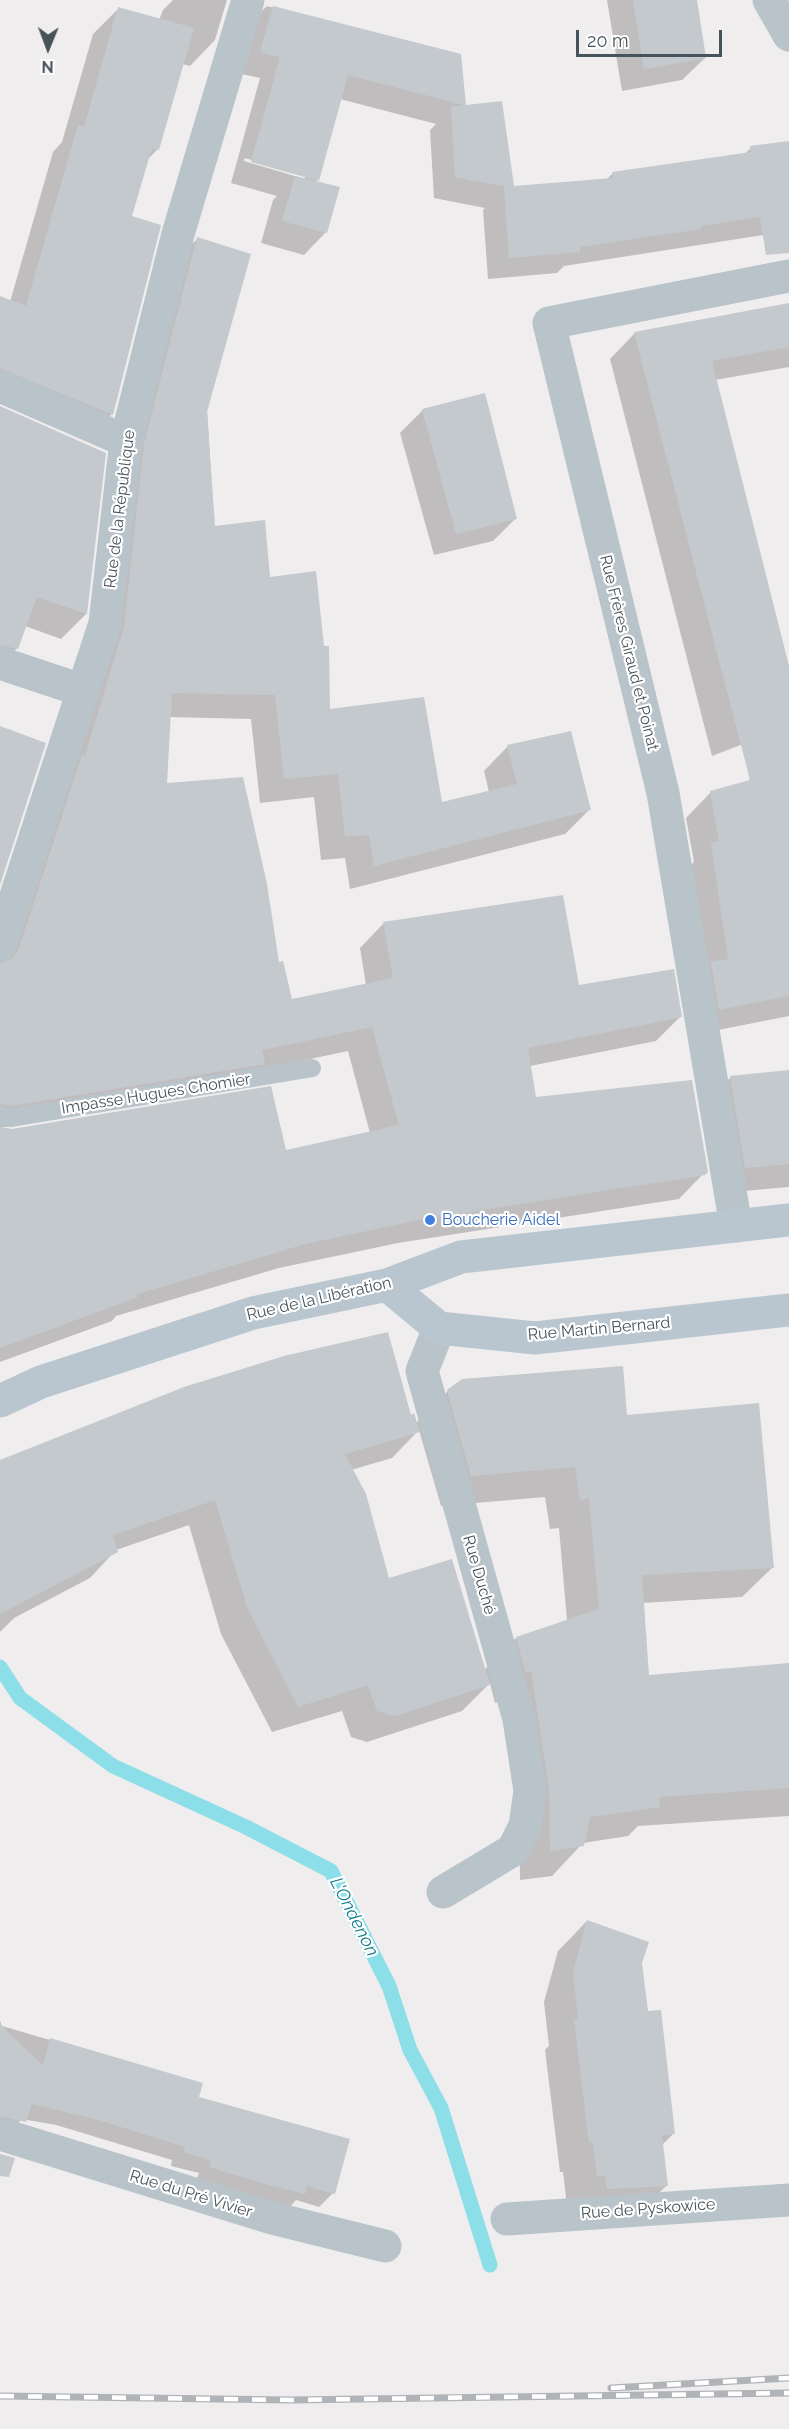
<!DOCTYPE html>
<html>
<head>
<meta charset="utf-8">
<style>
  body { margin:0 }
  #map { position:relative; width:789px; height:2429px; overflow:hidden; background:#f0edee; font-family:Raleway,sans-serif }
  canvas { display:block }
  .north { position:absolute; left:18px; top:18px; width:60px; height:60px; -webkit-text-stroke:4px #fff; paint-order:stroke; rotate:181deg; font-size:16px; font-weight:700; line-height:24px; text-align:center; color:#47535a }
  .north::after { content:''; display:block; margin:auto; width:21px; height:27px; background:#47535a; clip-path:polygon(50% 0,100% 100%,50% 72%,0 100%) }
  .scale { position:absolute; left:576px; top:30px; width:146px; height:27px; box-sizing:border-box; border:3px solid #47535a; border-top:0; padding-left:8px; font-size:18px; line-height:21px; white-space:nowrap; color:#47535a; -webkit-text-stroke:4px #fff; paint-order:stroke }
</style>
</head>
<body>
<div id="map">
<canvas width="789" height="2429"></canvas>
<div class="north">N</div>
<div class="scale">20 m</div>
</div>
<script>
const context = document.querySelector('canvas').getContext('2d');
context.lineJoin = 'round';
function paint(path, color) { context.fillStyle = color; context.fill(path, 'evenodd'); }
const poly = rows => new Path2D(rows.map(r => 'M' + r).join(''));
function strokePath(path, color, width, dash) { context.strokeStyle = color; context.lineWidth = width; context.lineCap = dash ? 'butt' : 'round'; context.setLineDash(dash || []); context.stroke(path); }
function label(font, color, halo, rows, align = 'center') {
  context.font = font + ' Raleway,sans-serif'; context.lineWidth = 4.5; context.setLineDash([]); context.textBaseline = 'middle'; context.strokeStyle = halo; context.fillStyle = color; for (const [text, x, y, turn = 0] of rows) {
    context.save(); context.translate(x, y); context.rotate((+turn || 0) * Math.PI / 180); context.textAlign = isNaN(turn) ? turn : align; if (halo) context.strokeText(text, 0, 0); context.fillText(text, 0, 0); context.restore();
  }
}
const shadow = poly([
  [173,0,227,0,215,40,190,66,182,64,158,149,147,160,130,217,112,414,87,439,0,401,0,298,10,302,53,152,62,142,93,34,118,9,159,20,163,10],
  [607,0,695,0,705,58,682,80,622,91],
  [267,6,460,55,465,107,513,188,606,180,613,173,744,154,751,148,789,142,789,231,564,266,557,273,488,279,483,210,485,208,434,198,430,130,436,124,340,99,316,182,326,232,304,255,261,243,273,200,277,196,231,183,260,78,232,72,245,27],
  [245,158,305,176,305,179,244,161],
  [197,239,214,527,268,579,328,711,440,804,489,792,484,771,508,746,589,810,565,834,350,889,345,858,321,860,314,797,260,803,251,719,169,717,166,785,278,964,291,1001,366,985,360,948,384,923,578,987,680,1017,656,1041,530,1066,534,1099,706,1171,679,1199,398,1243,279,1268,116,1316,112,1321,0,1362,0,958,58,781,173,263],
  [348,1051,370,1133,285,1152,0,1128,239,1088,258,1070],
  [789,305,789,367,715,380,789,673,789,716,772,733,712,756,610,359,635,333],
  [0,408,104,454,86,614,61,639,25,626,17,648,0,665],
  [423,410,515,519,493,541,434,555,400,433],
  [789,769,789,1016,693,1035,686,870,694,862,686,818,711,792,744,785,750,779],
  [789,1072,789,1187,720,1193,705,1103,730,1078],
  [448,1391,626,1417,773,1567,742,1597,642,1603,648,1677,789,1665,789,1816,638,1826,628,1836,583,1843,552,1876,520,1880,519,1819,501,1701,495,1703,490,1683,462,1711,367,1742,351,1737,342,1711,272,1732,221,1634,189,1525,116,1550,90,1578,14,1618,0,1632,0,1462,410,1417,416,1423],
  [419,1430,441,1506,545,1497,550,1529,559,1528,567,1621,516,1638,484,1670,388,1580,351,1470,392,1458],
  [587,1921,641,1963,646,2013,674,2133,662,2145,666,2186,637,2215,567,2206,563,2172,560,2172,545,2050,549,2046,544,2002,558,1951],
  [0,2021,2,2026,201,2084,197,2098,333,2193,319,2207,296,2200,290,2207,196,2181,199,2173,171,2166,172,2160,56,2125,22,2119,14,2127,0,2123]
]);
const stream = poly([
  [0,1667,20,1698,113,1766,246,1827,331,1871,389,1986,410,2050,441,2108,490,2265]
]);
const building = poly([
  [633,0,697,0,706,58,644,69],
  [273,6,461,54,466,105,502,101,514,186,613,178,612,172,751,152,750,146,789,141,789,253,766,255,760,217,701,226,701,229,580,247,580,252,509,258,504,187,507,187,455,177,451,107,464,105,348,75,319,181,251,162,280,57,260,52],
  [118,7,194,28,159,150,152,148,132,216,161,225,113,415,0,368,0,296,26,306,78,125,84,127],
  [295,176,340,187,327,233,282,221],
  [197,237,251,254,207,412,215,526,265,520,270,577,316,571,324,646,329,646,330,709,424,697,442,802,517,784,507,745,571,731,591,810,374,866,369,835,345,836,338,774,284,779,275,695,172,693,167,783,243,777,267,884,279,962,283,961,292,999,393,978,383,922,563,895,579,985,674,969,682,1017,528,1048,536,1097,692,1080,708,1172,705,1175,424,1219,305,1244,137,1294,138,1297,0,1348,0,1127,12,1129,271,1086,286,1150,399,1125,372,1027,262,1050,265,1064,11,1106,0,1104,0,963,12,959,18,951,82,755,85,756,124,627,144,444],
  [789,303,789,347,712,361,789,666,789,996,719,1010,711,962,728,959,711,843,719,841,710,791,750,780,634,332],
  [485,393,517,519,456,534,422,409],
  [0,406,106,453,87,614,37,597,18,649,0,645],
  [0,726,46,743,0,885],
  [789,1070,789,1164,745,1168,730,1076],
  [388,1332,411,1415,414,1413,420,1432,345,1454,366,1494,389,1578,452,1559,490,1685,395,1716,377,1711,368,1685,298,1707,247,1607,215,1500,113,1535,118,1552,0,1614,0,1460,184,1387,284,1356],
  [623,1366,627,1415,759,1403,774,1568,642,1575,649,1675,789,1663,789,1788,659,1797,660,1807,590,1817,584,1846,550,1851,549,1788,531,1671,526,1673,516,1637,599,1609,589,1498,580,1500,575,1467,471,1476,447,1390,462,1379],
  [587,1920,649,1942,642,1963,648,2011,661,2010,675,2134,662,2135,668,2186,607,2189,605,2175,597,2177,593,2143,589,2143,574,2019,578,2019,573,1972],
  [0,2024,43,2066,50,2038,203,2083,199,2097,350,2139,335,2194,307,2186,305,2194,265,2184,209,2167,211,2160,184,2152,185,2147,99,2120,32,2104,26,2122,0,2116],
  [0,2154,15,2158,9,2177,0,2176]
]);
const lane = poly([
  [0,1115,10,1118,312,1068]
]);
const street = poly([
  [769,0,789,35],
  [0,386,126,441],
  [0,663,81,690],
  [0,945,105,623,126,441,178,234,248,0],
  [736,1226,663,793,549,323,789,276],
  [439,1328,422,1371,519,1719,530,1791,525,1826,513,1850,443,1892],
  [0,2134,272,2218,385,2246],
  [507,2219,789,2200]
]);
const secondary = poly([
  [387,1285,439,1328,535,1338,789,1310],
  [0,1401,41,1382,253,1313,387,1285,461,1257,789,1220]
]);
const rail = poly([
  [611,2388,789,2378],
  [0,2396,291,2400,789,2393]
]);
const markers = [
  [430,1220,6,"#3f7fe0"]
];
const streetNames = [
  ["Rue de la République",120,509,-83],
  ["Rue Frères Giraud et Poinat",629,653,76],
  ["Impasse Hugues Chomier",156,1094,-9],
  ["Rue de la Libération",319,1299,-13],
  ["Rue Martin Bernard",599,1329,-5],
  ["Rue Duché",479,1575,74],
  ["Rue du Pré Vivier",191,2194,17],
  ["Rue de Pyskowice",648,2209,-4]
];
const shopNames = [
  ["Boucherie Aidel",442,1220]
];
const waterNames = [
  ["L'Ondenon",354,1917,63]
];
paint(shadow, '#0003');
strokePath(stream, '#8cdee8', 15);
paint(building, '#c4c9cd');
strokePath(lane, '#b9c3ca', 18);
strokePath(street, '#b9c3ca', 33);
strokePath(secondary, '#bac6cf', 33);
strokePath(rail, '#b0b4b8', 7);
strokePath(rail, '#fff', 4.5, [14]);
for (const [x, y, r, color] of markers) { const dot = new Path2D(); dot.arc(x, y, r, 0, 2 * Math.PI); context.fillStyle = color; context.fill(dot); strokePath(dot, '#fff', 2); }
label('16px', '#47535a', '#fff', streetNames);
label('16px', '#366cbe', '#fff', shopNames, 'left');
label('italic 18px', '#127f8c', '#fff', waterNames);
</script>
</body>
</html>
